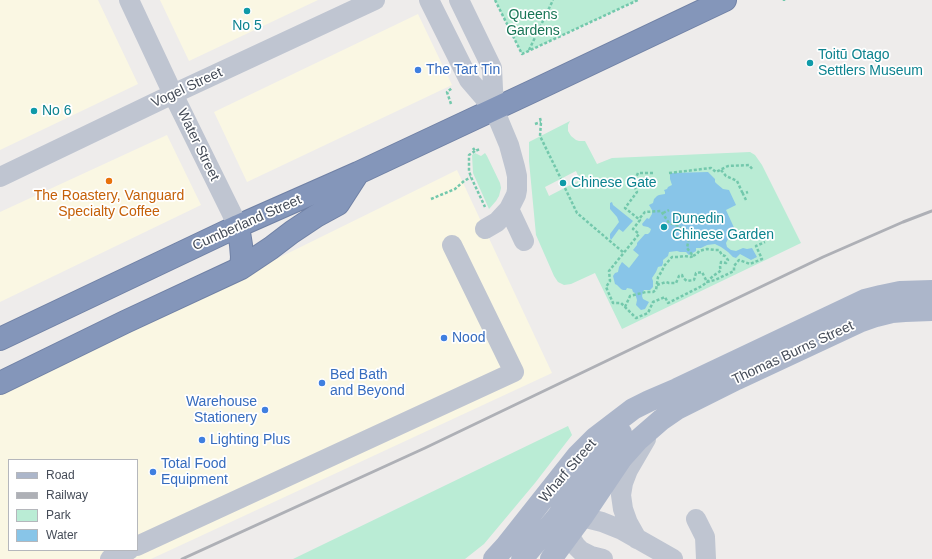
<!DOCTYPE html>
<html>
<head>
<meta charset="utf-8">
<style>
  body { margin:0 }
  #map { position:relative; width:932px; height:559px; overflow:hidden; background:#eeeceb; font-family:Arial,sans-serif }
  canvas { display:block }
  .legend { position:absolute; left:8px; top:459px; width:130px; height:92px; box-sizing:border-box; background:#fff; border:1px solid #b5b7bc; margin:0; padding:5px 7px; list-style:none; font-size:12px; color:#454c58 }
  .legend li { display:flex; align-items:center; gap:8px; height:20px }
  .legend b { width:20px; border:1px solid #b5b7bc }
</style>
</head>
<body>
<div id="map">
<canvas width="932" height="559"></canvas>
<ul class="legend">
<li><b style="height:5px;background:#acb6ca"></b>Road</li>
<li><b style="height:5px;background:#aeb0b6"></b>Railway</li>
<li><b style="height:11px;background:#baecd5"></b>Park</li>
<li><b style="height:11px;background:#88c5e8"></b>Water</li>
</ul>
</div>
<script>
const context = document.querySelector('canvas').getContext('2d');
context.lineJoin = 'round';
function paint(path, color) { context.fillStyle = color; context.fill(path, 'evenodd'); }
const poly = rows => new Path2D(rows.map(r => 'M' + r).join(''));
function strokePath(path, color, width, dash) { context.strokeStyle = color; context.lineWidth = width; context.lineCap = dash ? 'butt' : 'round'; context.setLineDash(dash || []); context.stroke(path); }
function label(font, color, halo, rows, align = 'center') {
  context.font = font + ' Arial,sans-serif'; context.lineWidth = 3.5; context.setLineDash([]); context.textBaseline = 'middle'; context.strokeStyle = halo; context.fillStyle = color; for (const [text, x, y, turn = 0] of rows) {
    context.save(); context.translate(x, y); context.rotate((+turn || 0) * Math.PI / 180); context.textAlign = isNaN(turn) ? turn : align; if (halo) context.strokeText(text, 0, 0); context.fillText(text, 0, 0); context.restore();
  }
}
const commercial = poly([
  [0,0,98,0,138,84,0,150],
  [160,0,318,0,189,61],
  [418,14,452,85,247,182,214,112],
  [167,135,201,205,0,302,0,212],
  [457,170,552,373,151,559,0,559,0,395],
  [9,460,137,460,137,550,9,550]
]);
const green = poly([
  [495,0,638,0,522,54],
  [570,121,568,125,568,131,571,136,576,140,579,141,585,141,597,164,612,158,750,152,755,155,762,165,801,243,622,329,595,273,571,284,564,285,558,282,554,276,536,235,529,161,529,142],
  [576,171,580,180,549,196,545,187],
  [475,153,481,156,485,153,487,156,500,183,501,188,499,196,496,201,489,209,473,173,472,155],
  [568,426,572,435,535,483,484,544,465,559,293,559]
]);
const water = poly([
  [708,172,715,179,715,182,717,184,723,189,729,190,736,205,726,210,736,232,728,239,726,243,727,247,731,250,736,251,743,248,747,249,752,248,757,257,751,260,740,254,736,258,733,257,728,252,721,247,715,244,707,245,701,248,696,248,696,251,689,255,686,252,680,252,677,251,669,252,668,256,663,260,663,263,662,266,658,267,656,272,652,278,653,281,653,287,650,290,644,290,643,292,642,296,643,299,649,302,645,309,641,310,636,305,637,300,635,293,633,292,632,289,627,288,626,290,623,290,621,289,617,285,615,284,613,276,615,273,618,272,619,267,622,262,629,268,639,255,633,250,637,245,637,243,645,234,648,234,650,232,651,229,648,227,643,226,642,224,647,218,649,219,652,214,652,210,649,205,653,203,654,199,657,196,659,195,665,194,665,192,664,190,667,189,668,187,672,185,670,179,670,173],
  [612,202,613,205,633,221,623,232,619,229,611,240,610,238,610,234,619,222,617,217,610,209,610,203]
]);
const path = poly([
  [495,0,522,54,638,0],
  [784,0,784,1],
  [529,50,553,0],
  [451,104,447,92,452,88],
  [540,118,541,122,540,136,561,179],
  [535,124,541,122],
  [473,148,475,151,480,149],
  [475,151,469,155,469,171,471,177,485,207],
  [721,170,726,176,737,181,743,194],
  [653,173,638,173,633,184,637,192,625,208,640,220,633,229,639,234,609,271,610,281,606,287,613,303,621,303,636,318,648,313,653,302,665,297,668,303,702,286,707,282,715,280,734,271,734,266,739,260,750,264,762,259,756,246,765,242],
  [669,173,711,168,716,172,728,166,749,165,753,170],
  [565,188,577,213,624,253],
  [431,199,455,189,464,181,471,177],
  [746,200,743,194,748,192],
  [663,213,669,210],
  [657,285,666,282,669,283,676,283,679,276,682,275,683,278,687,281,694,280,696,273,702,272,707,282,713,276,719,272,721,270,720,267,721,262,726,263,728,260,725,256,722,255,719,250,715,250,707,249,699,251,697,254,693,256],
  [625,307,630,296,646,292,653,292,656,290,658,277,662,271,664,266,672,257,679,257,684,256,691,257,693,256,687,248,689,237,679,226,669,223,661,211,645,212,639,219]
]);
const minor = poly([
  [129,0,173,94,238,226],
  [429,0,469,80,494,109],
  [459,0,492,68,494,109,509,145,515,167,517,176,517,190,516,195,509,209,497,222,485,229],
  [0,177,173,94,375,0],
  [509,209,524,241],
  [566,516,582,517,602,522,622,530,673,559],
  [696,519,705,537,706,559],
  [561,521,569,535,576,546,581,551,591,556,603,559],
  [637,539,628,523,623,509,621,495,623,483,628,470,646,439],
  [137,546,514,372,452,245],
  [110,559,129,550]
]);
const major = poly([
  [494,559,505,547,577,456,595,438,633,409,649,401,677,389,865,300,881,296,900,292,932,291],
  [522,559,558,516,588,470,604,451,621,433],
  [551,559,582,517,621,459,638,440,661,420,677,409,737,379,859,322,876,316,892,312,905,311,932,310]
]);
const highway = poly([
  [238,226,241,245,242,257,241,268],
  [0,339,238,226,358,173,533,91,725,0],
  [0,383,125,322,241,268,271,248,292,232,316,216,338,204,358,173]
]);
const rail = poly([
  [182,559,425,448,823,257,903,222,932,211]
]);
const markers = [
  [247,11,4,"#0f9aa8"],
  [810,63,4,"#0f9aa8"],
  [418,70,4,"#3f7fe0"],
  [34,111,4,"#0f9aa8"],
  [109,181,4,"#e8710a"],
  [563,183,4,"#0f9aa8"],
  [664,227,4,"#0f9aa8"],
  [444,338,4,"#3f7fe0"],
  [322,383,4,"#3f7fe0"],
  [265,410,4,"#3f7fe0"],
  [202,440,4,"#3f7fe0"],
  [153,472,4,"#3f7fe0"]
];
const parkNames = [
  ["Queens",533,15],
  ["Gardens",533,31]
];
const cultureNames = [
  ["No 5",247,26,"center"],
  ["Toitū Otago",818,55],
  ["Settlers Museum",818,71],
  ["No 6",42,111],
  ["Chinese Gate",571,183],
  ["Dunedin",672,219],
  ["Chinese Garden",672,235]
];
const shopNames = [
  ["The Tart Tin",426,70],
  ["Nood",452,338],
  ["Bed Bath",330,375],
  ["and Beyond",330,391],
  ["Warehouse",257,402,"right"],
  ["Stationery",257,418,"right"],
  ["Lighting Plus",210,440],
  ["Total Food",161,464],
  ["Equipment",161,480]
];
const streetNames = [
  ["Vogel Street",187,88,-25],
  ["Water Street",198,145,64],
  ["Cumberland Street",247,223,-24],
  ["Thomas Burns Street",793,353,-25],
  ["Wharf Street",568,471,-49]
];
const foodNames = [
  ["The Roastery, Vanguard",109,196],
  ["Specialty Coffee",109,212]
];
paint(commercial, '#faf7e3');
paint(green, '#baecd5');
paint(water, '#88c5e8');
strokePath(highway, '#7081a5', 24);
strokePath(path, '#73c8ac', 2.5, [3, 2]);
strokePath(minor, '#bfc5d1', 20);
strokePath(major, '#acb6ca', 22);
strokePath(highway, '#8496ba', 22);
strokePath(rail, '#aeb0b6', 3);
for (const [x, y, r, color] of markers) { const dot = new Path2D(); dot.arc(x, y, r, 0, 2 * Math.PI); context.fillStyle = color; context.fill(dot); strokePath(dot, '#fff', 1.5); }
label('14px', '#197656', '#fff', parkNames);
label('14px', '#0d838f', '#fff', cultureNames, 'left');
label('14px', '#366cbe', '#fff', shopNames, 'left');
label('14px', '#454c58', '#fff', streetNames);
label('14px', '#c56008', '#fff', foodNames);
</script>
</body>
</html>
